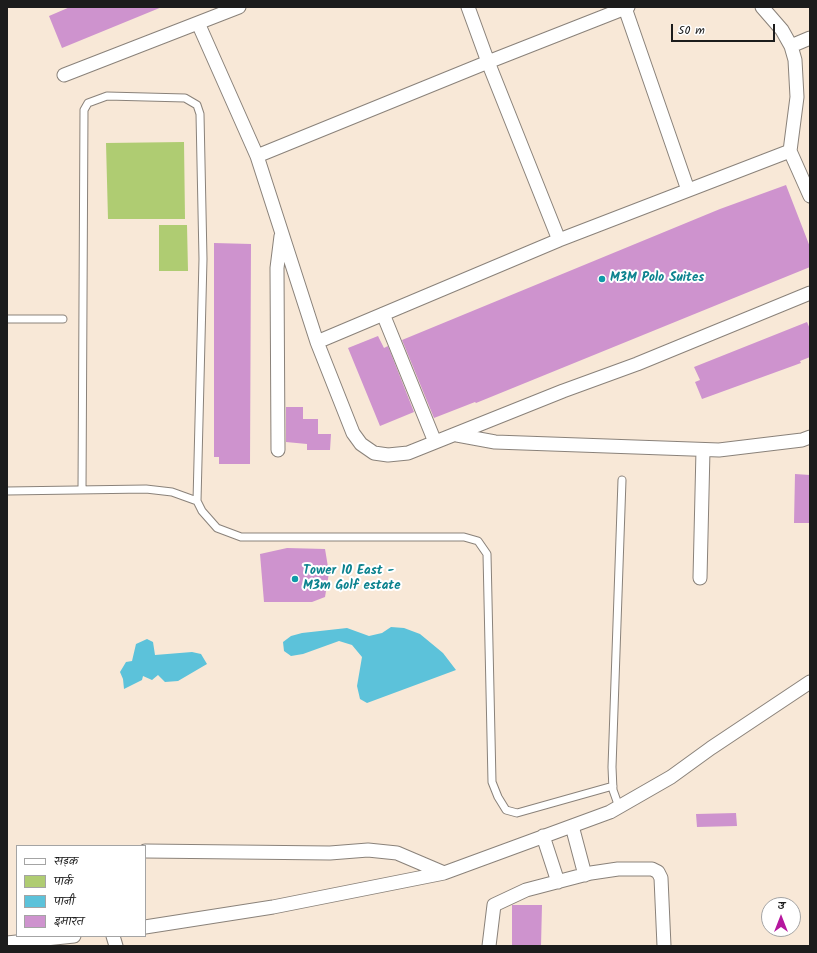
<!DOCTYPE html>
<html>
<head>
<meta charset="utf-8">
<style>
  body { margin:0 }
  #map { position:relative; width:817px; height:953px; overflow:hidden; background:#f8e8d7; font-family:Kalam,"Playpen Sans Deva",sans-serif }
  canvas { display:block }
  .frame { position:absolute; inset:0; border:8px solid #1c1c1c; pointer-events:none }
  .legend { position:absolute; left:16px; top:845px; width:130px; height:92px; box-sizing:border-box; background:#fff; border:1px solid #a4a4a4; margin:0; padding:5px 7px; list-style:none; font-size:12px; color:#1c1c1c }
  .legend li { display:flex; align-items:center; gap:8px; height:20px }
  .legend b { width:20px; border:1px solid #a4a4a4 }
  .north { position:absolute; left:761px; top:897px; width:40px; height:40px; box-sizing:border-box; background:#fff; border:1px solid #a4a4a4; border-radius:50%; rotate:0deg; font-size:11px; font-weight:700; line-height:16px; text-align:center; color:#1c1c1c }
  .north::after { content:''; display:block; margin:auto; width:14px; height:18px; background:#b5179e; clip-path:polygon(50% 0,100% 100%,50% 72%,0 100%) }
  .scale { position:absolute; left:671px; top:24px; width:104px; height:18px; box-sizing:border-box; border:2px solid #1c1c1c; border-top:0; padding-left:5px; font-size:12px; line-height:14px; white-space:nowrap; color:#1c1c1c; -webkit-text-stroke:3px #fff; paint-order:stroke }
</style>
</head>
<body>
<div id="map">
<canvas width="817" height="953"></canvas>
<div class="frame"></div>
<ul class="legend">
<li><b style="height:5px;background:#fff"></b>सड़क</li>
<li><b style="height:11px;background:#afcc72"></b>पार्क</li>
<li><b style="height:11px;background:#5cc2da"></b>पानी</li>
<li><b style="height:11px;background:#ce93ce"></b>इमारत</li>
</ul>
<div class="north">उ</div>
<div class="scale">50 m</div>
</div>
<script>
const context = document.querySelector('canvas').getContext('2d');
context.lineJoin = 'round';
function paint(path, color) { context.fillStyle = color; context.fill(path, 'evenodd'); }
const poly = rows => new Path2D(rows.map(r => 'M' + r).join(''));
function strokePath(path, color, width, dash) { context.strokeStyle = color; context.lineWidth = width; context.lineCap = dash ? 'butt' : 'round'; context.setLineDash(dash || []); context.stroke(path); }
function label(font, color, halo, rows, align = 'center') {
  context.font = font + ' Kalam,sans-serif'; context.lineWidth = 4; context.setLineDash([]); context.textBaseline = 'middle'; context.strokeStyle = halo; context.fillStyle = color; for (const [text, x, y, turn = 0] of rows) {
    context.save(); context.translate(x, y); context.rotate((+turn || 0) * Math.PI / 180); context.textAlign = isNaN(turn) ? turn : align; if (halo) context.strokeText(text, 0, 0); context.fillText(text, 0, 0); context.restore();
  }
}
const green = poly([
  [184,142,185,219,108,219,106,143],
  [159,225,187,225,188,271,159,271]
]);
const water = poly([
  [391,627,404,628,420,634,443,653,456,670,367,703,360,699,357,686,362,657,352,645,339,641,303,654,291,656,284,651,283,642,291,636,302,633,347,628,369,636,382,633],
  [147,639,153,642,155,655,192,652,201,654,207,664,178,681,165,682,158,675,152,680,143,676,142,680,124,689,123,679,120,672,126,662,132,661,136,644]
]);
const building = poly([
  [70,7,162,7,62,48,49,16],
  [786,185,810,247,810,267,476,403,475,402,434,418,402,340,720,209],
  [214,243,251,244,250,464,219,464,219,457,214,457],
  [807,322,810,329,810,357,800,361,801,363,702,399,695,382,700,380,694,367],
  [378,336,384,348,388,346,414,412,380,426,348,348],
  [286,407,303,407,303,419,318,419,318,434,331,434,330,450,307,450,307,444,286,442],
  [795,474,810,475,810,523,794,523],
  [287,548,325,549,329,573,325,597,312,602,264,602,260,554],
  [736,813,737,826,697,827,696,814],
  [512,905,542,905,541,946,512,946]
]);
const lane = poly([
  [7,319,63,319],
  [82,489,84,110,88,103,107,96,185,98,197,105,200,114,203,259,197,501],
  [7,491,146,489,172,492,197,501,202,511,217,528,241,537,464,537,478,541,487,554,492,782,498,797,506,810,517,813,613,786],
  [619,807,613,790,612,767,622,480]
]);
const street = poly([
  [468,7,488,62,559,240],
  [762,7,782,30,791,46,795,60,797,97,790,151,810,196],
  [625,8,688,190],
  [198,23,257,156,317,342,353,433,361,444,374,453,388,455,408,453,563,391,637,364,810,293],
  [791,46,810,38],
  [64,75,239,7],
  [257,156,488,62,628,7],
  [383,314,435,442],
  [317,342,559,240,790,151],
  [457,435,495,442,719,450,802,440,810,437],
  [278,450,277,268,281,236],
  [700,578,703,450],
  [572,826,585,875],
  [543,836,558,882],
  [145,851,330,853,368,850,397,853,444,873,610,812,671,777,711,748,810,682],
  [145,927,273,907,444,873],
  [113,936,116,946],
  [7,943,74,936],
  [489,946,494,905,526,890,591,873,618,869,652,869,658,872,661,878,664,946]
]);
const markers = [
  [602,279,4,"#0f9aa8"],
  [295,579,4,"#0f9aa8"]
];
const cultureNames = [
  ["M3M Polo Suites",610,279],
  ["Tower 10 East -",303,572],
  ["M3m Golf estate",303,587]
];
paint(green, '#afcc72');
paint(water, '#5cc2da');
paint(building, '#ce93ce');
strokePath(lane, '#8a827a', 9);
strokePath(street, '#8a827a', 15);
strokePath(lane, '#fff', 7);
strokePath(street, '#fff', 13);
for (const [x, y, r, color] of markers) { const dot = new Path2D(); dot.arc(x, y, r, 0, 2 * Math.PI); context.fillStyle = color; context.fill(dot); strokePath(dot, '#fff', 1.5); }
label('bold 13px', '#0d838f', '#fff', cultureNames, 'left');
</script>
</body>
</html>
